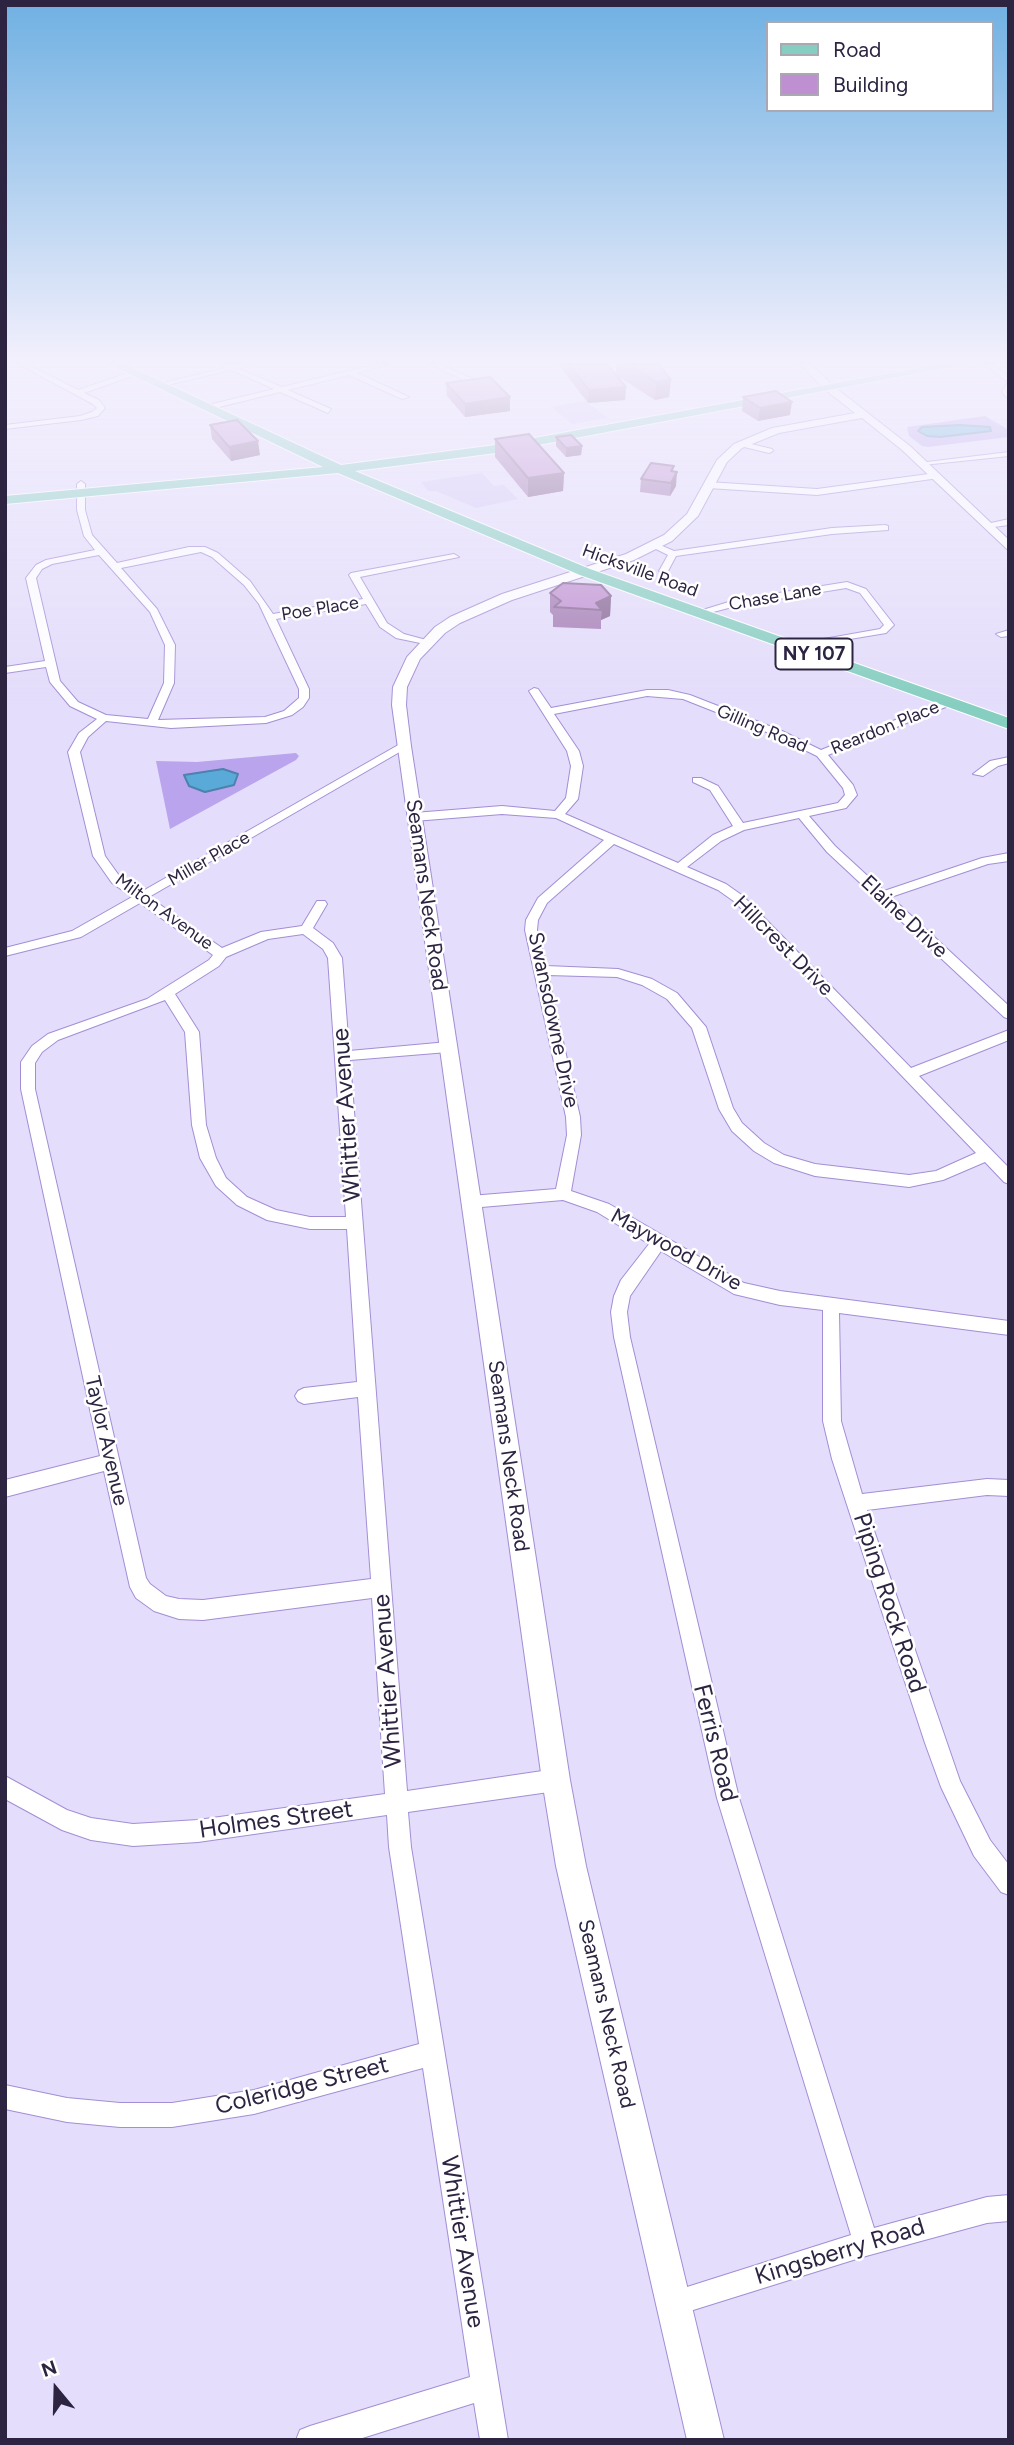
<!DOCTYPE html>
<html>
<head>
<meta charset="utf-8">
<style>
  body { margin:0 }
  #map { position:relative; width:1014px; height:2445px; overflow:hidden; background:#e4ddfb; font-family:Figtree,sans-serif }
  canvas { display:block }
  .frame { position:absolute; inset:0; border:7px solid #2d2441; pointer-events:none }
  .legend { position:absolute; left:766px; top:21px; width:228px; height:91px; box-sizing:border-box; background:#fff; border:2px solid #aba7b3; margin:0; padding:9px 12px; list-style:none; font-size:21px; color:#2d2441 }
  .legend li { display:flex; align-items:center; gap:14px; height:35px }
  .legend b { width:35px; border:2px solid #aba7b3 }
  .north { position:absolute; left:21px; top:2354px; width:70px; height:70px; -webkit-text-stroke:5px #fff; paint-order:stroke; rotate:341deg; font-size:19px; font-weight:700; line-height:28px; text-align:center; color:#2d2441 }
  .north::after { content:''; display:block; margin:auto; width:24px; height:32px; background:#2d2441; clip-path:polygon(50% 0,100% 100%,50% 72%,0 100%) }
</style>
</head>
<body>
<div id="map">
<canvas width="1014" height="2445"></canvas>
<div class="frame"></div>
<ul class="legend">
<li><b style="height:9px;background:#86cec0"></b>Road</li>
<li><b style="height:19px;background:#bf90d1"></b>Building</li>
</ul>
<div class="north">N</div>
</div>
<script>
const context = document.querySelector('canvas').getContext('2d');
context.lineJoin = 'round';
function paint(path, color) { context.fillStyle = color; context.fill(path, 'evenodd'); }
const poly = rows => new Path2D(rows.map(r => 'M' + r).join(''));
function strokePath(path, color, width, dash) { context.strokeStyle = color; context.lineWidth = width; context.lineCap = dash ? 'butt' : 'round'; context.setLineDash(dash || []); context.stroke(path); }
function label(font, color, halo, rows, align = 'center') {
  context.font = font + ' Figtree,sans-serif'; context.lineWidth = 5; context.setLineDash([]); context.textBaseline = 'middle'; context.strokeStyle = halo; context.fillStyle = color; for (const [text, x, y, turn = 0] of rows) {
    context.save(); context.translate(x, y); context.rotate((+turn || 0) * Math.PI / 180); context.textAlign = isNaN(turn) ? turn : align; if (halo) context.strokeText(text, 0, 0); context.fillText(text, 0, 0); context.restore();
  }
}
const green = poly([
  [585,401,608,418,572,424,551,407],
  [482,473,494,486,504,485,518,499,476,508,436,491,428,491,421,482]
]);
const forest = poly([
  [985,416,1009,430,1009,437,928,447,922,446,909,436,907,427],
  [296,753,299,756,296,760,170,829,156,761,197,762]
]);
const water = poly([
  [960,425,990,427,991,431,940,437,927,436,918,431,922,427,960,425],
  [223,769,238,774,234,785,205,792,189,786,184,775,223,769]
]);
const street = poly([
  [18,364,27,364,78,390,131,372,138,374,84,393,99,400,105,408,98,416,81,420,5,429,5,425,80,416,92,412,97,408,93,404,18,364],
  [220,364,253,364,239,369,282,387,377,364,390,364,357,373,409,397,402,399,349,375,288,390,331,409,328,413,280,392,207,410,204,406,274,389,231,370,159,387,155,385,225,368,220,364],
  [430,364,440,364,479,382,472,384,430,364],
  [984,364,992,364,1009,377,1009,383,984,364],
  [1006,384,1009,384,1009,400,1002,392,1006,384],
  [743,442,772,449,773,451,769,453,740,446,743,442],
  [1009,452,1009,456,923,465,919,463,1009,452],
  [936,473,940,476,939,478,817,495,708,488,704,485,708,482,817,489,936,473],
  [81,481,85,484,85,510,92,535,117,563,189,547,205,547,218,553,250,581,273,614,363,599,349,575,351,573,454,554,459,557,360,577,387,623,404,634,430,641,430,645,396,638,380,627,366,604,276,619,309,689,309,698,303,707,292,715,266,723,171,728,106,721,88,737,80,752,105,856,120,877,141,892,400,744,410,746,149,897,222,948,261,932,302,926,317,901,325,901,327,904,313,928,333,943,342,958,349,1051,448,1042,455,1047,448,1052,350,1060,407,1791,556,1769,564,1772,567,1780,564,1788,556,1791,408,1812,411,1847,508,2440,480,2440,474,2403,356,2440,296,2440,300,2430,310,2426,470,2377,423,2068,254,2114,172,2127,120,2127,67,2122,5,2109,5,2085,67,2098,120,2103,172,2103,254,2090,419,2044,389,1847,387,1815,198,1842,133,1846,91,1840,62,1830,5,1799,5,1776,67,1810,91,1818,133,1824,198,1820,385,1794,372,1598,203,1620,179,1619,154,1611,136,1598,130,1587,104,1471,5,1497,5,1480,100,1456,21,1089,21,1062,32,1046,48,1034,147,999,209,960,213,955,140,903,81,937,5,956,5,948,72,931,132,897,112,883,93,856,68,752,79,733,97,719,70,706,50,682,46,667,5,673,5,667,45,661,26,578,36,565,46,560,95,550,84,536,77,510,77,484,81,481],
  [201,552,212,557,244,585,259,604,299,689,299,698,284,711,265,717,158,720,174,683,175,645,157,609,121,568,201,552],
  [99,555,150,612,165,645,164,683,148,719,106,715,78,702,60,681,36,578,42,569,52,564,99,555],
  [303,934,323,949,328,958,346,1217,310,1217,276,1210,247,1197,226,1178,216,1158,206,1125,199,1032,175,994,219,966,226,957,268,939,303,934],
  [165,1000,185,1032,192,1125,200,1158,216,1186,237,1205,267,1220,310,1229,347,1229,357,1382,304,1388,298,1391,295,1396,298,1401,304,1404,358,1397,371,1579,203,1600,179,1599,166,1596,150,1584,146,1578,35,1089,35,1063,42,1052,58,1040,165,1000],
  [1009,519,1009,525,986,528,982,525,1009,519],
  [885,525,888,526,888,530,832,534,676,556,667,573,664,574,659,571,668,555,648,545,653,542,674,551,832,528,885,525],
  [847,582,866,589,894,625,886,633,790,649,790,645,880,629,884,625,860,593,846,588,736,606,698,616,693,613,735,600,847,582],
  [1009,630,1009,636,1001,637,996,634,1009,630],
  [534,688,538,689,551,708,647,690,668,690,690,695,782,731,821,750,945,700,953,700,953,704,828,755,853,785,857,795,846,808,809,816,835,846,884,891,982,858,1009,853,1009,861,988,864,891,897,1009,1006,1009,1019,1004,1017,827,852,799,818,744,830,721,841,687,867,726,884,743,896,911,1068,1009,1030,1009,1040,919,1076,1009,1168,1009,1184,1004,1182,985,1162,943,1180,909,1187,815,1176,774,1163,754,1151,732,1131,719,1109,692,1028,667,999,642,985,617,977,548,975,580,1117,581,1135,571,1191,609,1204,744,1283,780,1291,1009,1321,1009,1335,839,1313,841,1421,862,1494,987,1479,1009,1480,1009,1496,987,1495,867,1510,960,1781,990,1840,1009,1865,1009,1895,1001,1892,974,1856,941,1787,925,1743,832,1459,823,1421,823,1310,780,1305,734,1294,661,1251,630,1296,627,1312,630,1337,739,1798,874,2228,987,2197,1009,2195,1009,2221,987,2223,866,2256,674,2316,665,2312,661,2303,665,2294,851,2235,717,1798,614,1337,611,1312,614,1296,621,1280,649,1244,597,1212,563,1200,470,1208,465,1206,462,1202,465,1198,470,1196,556,1189,567,1135,566,1117,525,930,526,920,538,898,604,840,556,818,502,814,414,821,408,817,414,813,502,806,555,811,566,798,571,766,567,751,529,691,534,688],
  [647,696,683,699,774,735,817,756,843,788,845,795,838,803,743,823,718,786,701,778,693,778,693,782,710,790,733,826,713,835,678,863,565,814,578,799,583,766,579,751,554,714,647,696],
  [614,844,718,890,735,902,976,1153,936,1171,909,1175,815,1164,784,1155,764,1143,742,1123,733,1108,706,1027,677,993,652,979,618,969,546,966,537,930,538,920,547,903,614,844],
  [1009,757,1009,763,998,766,983,776,973,774,990,761,1009,757]
]);
const secondary = poly([
  [800,364,811,364,832,385,910,446,1009,540,1009,551,902,450,862,418,779,433,742,448,727,462,698,516,672,541,634,560,512,600,460,623,445,633,420,659,407,687,406,705,411,746,570,1780,586,1866,724,2440,687,2440,556,1866,542,1780,392,705,393,687,407,657,435,627,450,617,502,594,626,554,664,535,687,514,717,460,734,444,772,428,855,413,824,389,800,364]
]);
const primary = poly([
  [109,364,124,364,341,465,496,445,941,364,966,364,496,453,355,471,590,569,1009,718,1009,729,580,575,338,473,5,504,5,496,323,467,109,364]
]);
const wall = poly([
  [558,364,607,364,626,387,625,400,588,403],
  [617,364,658,364,671,380,669,397,655,400,616,375],
  [446,383,510,411,465,417,447,396],
  [743,397,790,415,758,421,742,411],
  [210,425,260,455,231,461,212,439],
  [556,437,582,446,581,455,566,457,556,446],
  [495,439,564,473,563,491,528,497,495,457],
  [674,466,673,471,676,486,670,496,640,492,641,479],
  [550,593,611,596,610,616,601,620,601,629,553,627,553,615,550,612]
]);
const shadedWall = poly([
  [671,380,669,397,655,400,656,382],
  [626,387,625,400,588,403,589,390],
  [510,397,510,411,465,417,465,404],
  [792,402,790,415,758,421,760,408],
  [258,441,260,455,231,461,229,447],
  [582,446,581,455,566,457,566,448],
  [677,472,676,486,670,496,671,483],
  [564,473,563,491,528,497,528,478],
  [611,596,610,616,601,620,602,610,596,603]
]);
const building = poly([
  [569,364,607,364,626,387,589,390,569,364],
  [628,364,658,364,671,380,656,382,628,364],
  [490,377,510,397,465,404,446,383,490,377],
  [776,391,792,402,760,408,743,397,776,391],
  [237,420,258,441,229,447,210,425,237,420],
  [529,434,564,473,528,478,495,439,529,434],
  [571,435,582,446,566,448,556,437,571,435],
  [651,463,674,466,671,471,677,472,671,483,641,479,651,463],
  [563,583,601,585,611,596,596,603,602,610,554,607,561,601,550,593,563,583]
]);
const farStreetnames = [
  ["Hicksville Road",640,571,20],
  ["Chase Lane",775,597,-10],
  ["Poe Place",320,609,-9],
  ["Reardon Place",885,728,-22],
  ["Gilling Road",762,729,23],
  ["Miller Place",209,859,-30],
  ["Milton Avenue",164,912,36]
];
const shields = [
  [814,654,77]
];
const shieldNames = [
  ["NY 107",814,654]
];
const streetNames = [
  ["Seamans Neck Road",426,895,82],
  ["Elaine Drive",904,917,43],
  ["Hillcrest Drive",783,946,45],
  ["Swansdowne Drive",553,1020,78],
  ["Maywood Drive",676,1250,29],
  ["Taylor Avenue",106,1441,77],
  ["Seamans Neck Road",508,1456,82],
  ["Seamans Neck Road",606,2014,77]
];
const nearStreetnames = [
  ["Whittier Avenue",347,1115,-94],
  ["Piping Rock Road",889,1603,72],
  ["Whittier Avenue",388,1681,-94],
  ["Ferris Road",715,1743,76],
  ["Holmes Street",276,1820,-8],
  ["Coleridge Street",302,2086,-14],
  ["Whittier Avenue",462,2242,81],
  ["Kingsberry Road",840,2252,-17]
];
paint(green, '#d5caf7');
paint(forest, '#b9a4ed');
paint(water, '#59aad9');
strokePath(water, '#4c82ab', 2);
strokePath(street, '#a38ed5', 2);
strokePath(secondary, '#a38ed5', 2);
strokePath(primary, '#fff', 2);
paint(street, '#fff');
paint(secondary, '#fff');
paint(primary, '#86cec0');
paint(wall, '#a47cb4');
paint(shadedWall, '#866592');
paint(building, '#bf90d1');
strokePath(building, '#866592', 2);
const sky = context.createLinearGradient(0, 0, 0, 707);
sky.addColorStop(0, '#6fb0e2');
sky.addColorStop(0.51, '#f3f0fd');
sky.addColorStop(1, '#f3f0fd00');
context.fillStyle = sky;
context.fillRect(0, 0, 1014, 707);
label('18px', '#2d2441', '#fff', farStreetnames);
for (const [x, y, w] of shields) { const box = new Path2D(); box.roundRect(x - w / 2, y - 15.5, w, 31, 5); context.fillStyle = '#fff'; context.fill(box); strokePath(box, '#2d2441', 2); }
label('bold 19px', '#2d2441', null, shieldNames);
label('21px', '#2d2441', '#fff', streetNames);
label('24px', '#2d2441', '#fff', nearStreetnames);
</script>
</body>
</html>
